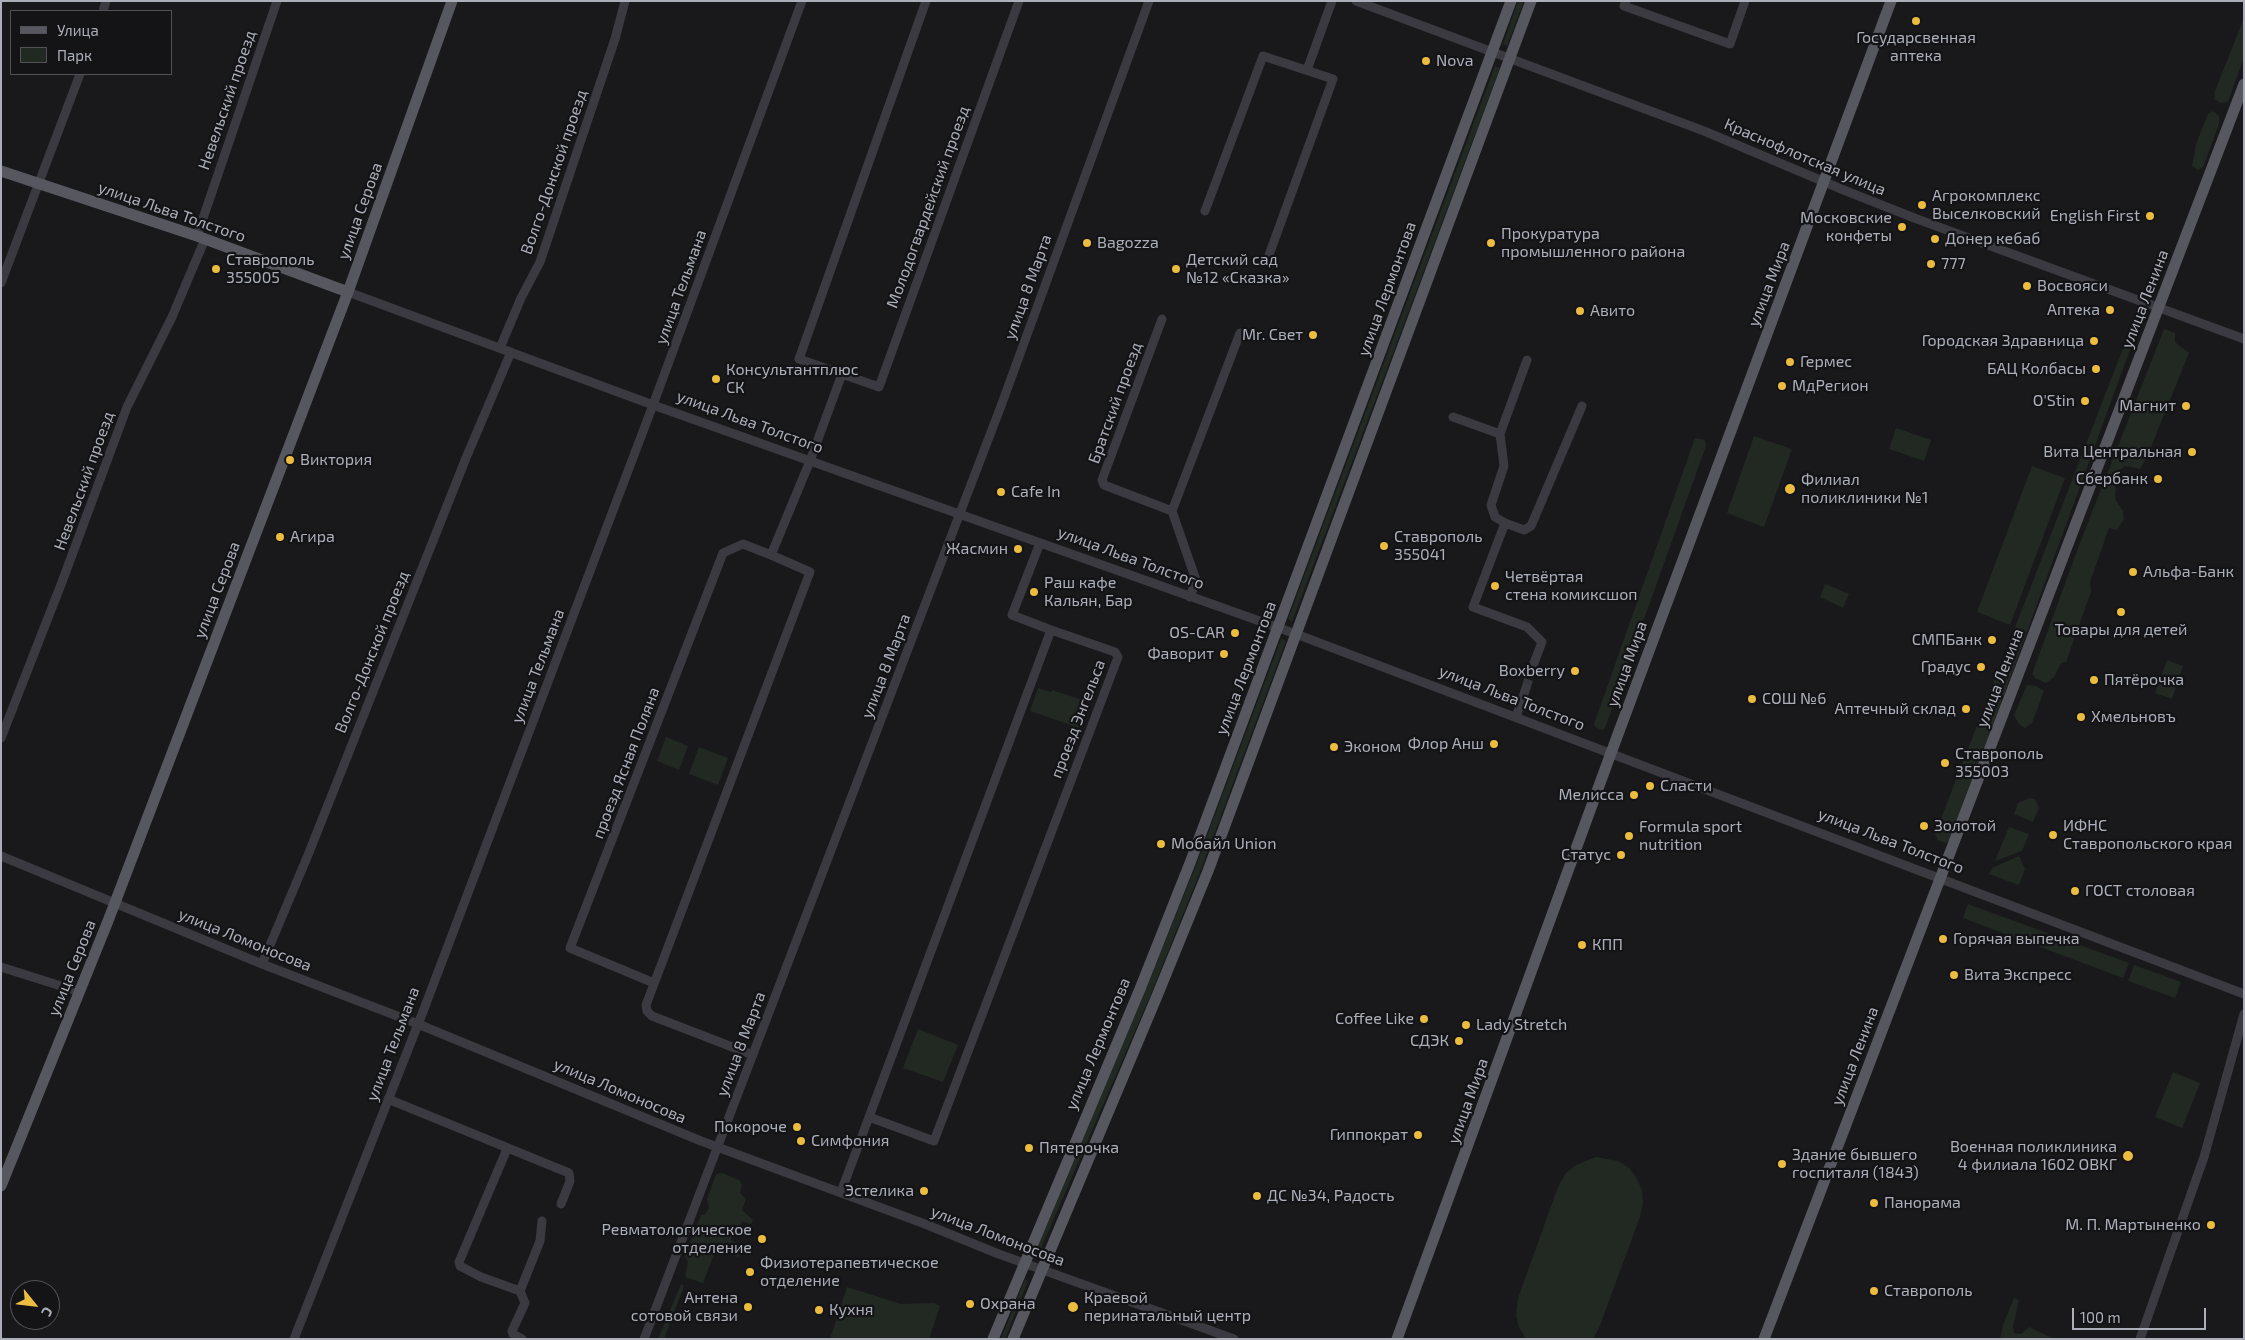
<!DOCTYPE html>
<html>
<head>
<meta charset="utf-8">
<style>
  body { margin:0 }
  #map { position:relative; width:2245px; height:1340px; overflow:hidden; background:#19191b; font-family:"Exo 2",sans-serif }
  canvas { display:block }
  .frame { position:absolute; inset:0; border:2px solid #acafba; pointer-events:none }
  .legend { position:absolute; left:10px; top:10px; width:162px; height:65px; box-sizing:border-box; background:#141416; border:1px solid #515258; margin:0; padding:6px 9px; list-style:none; font-size:15px; color:#acafba }
  .legend li { display:flex; align-items:center; gap:10px; height:25px }
  .legend b { width:25px; border:1px solid #515258 }
  .north { position:absolute; left:10px; top:1280px; width:50px; height:50px; box-sizing:border-box; background:#141416; border:1px solid #515258; border-radius:50%; rotate:119deg; font-size:14px; font-weight:700; line-height:20px; text-align:center; color:#acafba }
  .north::after { content:''; display:block; margin:auto; width:18px; height:22px; background:#ebbc40; clip-path:polygon(50% 0,100% 100%,50% 72%,0 100%) }
  .scale { position:absolute; left:2072px; top:1308px; width:134px; height:22px; box-sizing:border-box; border:2px solid #acafba; border-top:0; padding-left:6px; font-size:15px; line-height:18px; white-space:nowrap; color:#acafba; -webkit-text-stroke:4px #141416; paint-order:stroke }
</style>
</head>
<body>
<div id="map">
<canvas width="2245" height="1340"></canvas>
<div class="frame"></div>
<ul class="legend">
<li><b style="height:6px;background:#56575f"></b>Улица</li>
<li><b style="height:14px;background:#212922"></b>Парк</li>
</ul>
<div class="north">С</div>
<div class="scale">100 m</div>
</div>
<script>
const context = document.querySelector('canvas').getContext('2d');
context.lineJoin = 'round';
function paint(path, color) { context.fillStyle = color; context.fill(path, 'evenodd'); }
const poly = rows => new Path2D(rows.map(r => 'M' + r).join(''));
function strokePath(path, color, width, dash) { context.strokeStyle = color; context.lineWidth = width; context.lineCap = dash ? 'butt' : 'round'; context.setLineDash(dash || []); context.stroke(path); }
function label(font, color, halo, rows, align = 'center') {
  context.font = font + ' "Exo 2",sans-serif'; context.lineWidth = 4.5; context.setLineDash([]); context.textBaseline = 'middle'; context.strokeStyle = halo; context.fillStyle = color; for (const [text, x, y, turn = 0] of rows) {
    context.save(); context.translate(x, y); context.rotate((+turn || 0) * Math.PI / 180); context.textAlign = isNaN(turn) ? turn : align; if (halo) context.strokeText(text, 0, 0); context.fillText(text, 0, 0); context.restore();
  }
}
const green = poly([
  [1518,1,1524,1,1507,46,1503,44],
  [2244,18,2244,57,2228,102,2221,103,2214,99,2215,91],
  [1495,66,1500,68,1292,622,1288,619],
  [2213,111,2219,116,2219,124,2203,167,2198,170,2192,166,2196,144,2208,114],
  [2136,315,2142,318,2141,326,2131,347,1953,834,1951,840,1945,843,1938,840,1935,834],
  [2164,329,2175,333,2175,342,2189,353,2147,457,2140,469,2125,466,2117,472,2115,499,2123,511,2124,519,2117,530,2109,528,2090,582,2091,592,2066,662,2061,663,2054,677,2046,683,2035,678,2032,674,2078,548],
  [1896,428,1931,440,1924,461,1889,449],
  [1754,436,1792,449,1764,527,1727,513],
  [1695,438,1705,440,1706,446,1605,728,1602,730,1595,727,1594,724],
  [2032,466,2065,478,2010,625,1977,612],
  [1825,584,1849,594,1843,608,1820,597],
  [1281,639,1286,641,1202,867,1151,994,1040,1251,1037,1248,1145,991,1196,865],
  [2167,660,2183,666,2172,699,2155,693],
  [2027,685,2036,686,2044,691,2032,723,2025,728,2019,724,2014,715],
  [1038,688,1051,692,1052,690,1082,700,1081,705,1089,708,1082,729,1030,711],
  [666,737,688,746,679,770,657,761],
  [699,747,728,758,718,785,689,774],
  [2030,798,2035,799,2039,808,2033,822,2014,814,2018,803],
  [2009,827,2029,834,2022,851,1995,861],
  [2019,856,2025,869,2019,885,1989,874,1992,868],
  [1968,904,2129,963,2123,978,1963,918],
  [2134,965,2181,982,2175,998,2128,981],
  [918,1029,958,1045,943,1082,903,1068],
  [2173,1072,2200,1083,2182,1128,2155,1117],
  [1596,1157,1618,1161,1629,1168,1636,1177,1642,1190,1643,1203,1640,1217,1599,1328,1593,1339,1526,1339,1519,1327,1516,1316,1518,1298,1558,1187,1566,1173,1576,1165],
  [722,1173,739,1180,742,1185,740,1193,746,1199,742,1210,753,1220,751,1224,742,1221,739,1229,732,1235,731,1240,744,1246,739,1257,716,1249,703,1283,685,1277,688,1262,685,1256,701,1215,705,1214,709,1208,707,1199,716,1174],
  [1025,1279,1028,1281,1005,1339,1001,1339],
  [681,1284,684,1286,664,1339,658,1339],
  [847,1287,901,1304,934,1303,940,1306,929,1339,830,1339],
  [2014,1298,2019,1300,2013,1326,2014,1333,2021,1334,2029,1327,2054,1339,2000,1339,2003,1325]
]);
const minorTunnel = poly([
  [1526,688,1531,671]
]);
const minor = poly([
  [926,1,799,359,879,387,1019,1],
  [1356,1,1704,131,1846,191,1917,219,2244,339],
  [1626,1,1624,6,1730,44,1745,1],
  [103,11,106,1],
  [1307,70,1332,1],
  [1205,211,1263,56,1333,79,1269,255],
  [197,236,277,1],
  [1,283,80,74],
  [348,292,653,405,1296,634,2244,994],
  [1162,319,1102,480,1104,485,1172,511,1240,333],
  [500,348,521,298,540,262,615,39,625,1],
  [1453,417,1500,434],
  [1172,511,1196,580,1190,597],
  [1505,523,1495,517,1491,505,1504,466,1500,434,1527,360],
  [1040,543,1012,615,1051,630],
  [1531,671,1542,642,1527,627,1473,607,1505,523,1524,530,1531,526,1582,406],
  [1516,717,1526,688],
  [1,738,62,582,127,407,172,317,205,239],
  [1,856,262,964,418,1024,701,1141,925,1224,996,1253,1234,1339],
  [262,964,308,855,466,458,511,352],
  [1,967,80,992],
  [654,983,570,948,723,553,743,544,771,555],
  [753,1055,652,1016,647,1011,646,1005,810,572,771,555,810,461,842,374],
  [388,1099,569,1173,570,1181,561,1204],
  [507,1149,459,1262,460,1266,481,1277,520,1291],
  [841,1192,1051,630,1115,652,1118,657,934,1141,869,1117],
  [294,1339,424,1009,653,405,802,1],
  [522,1339,513,1334,512,1331,525,1303,520,1291,540,1241,542,1221],
  [644,1339,1001,406,1149,1],
  [2140,1339,2204,1157,2244,1014]
]);
const major = poly([
  [1,171,197,236,348,292],
  [1,1186,108,921,348,292,452,1],
  [993,1339,1140,989,1190,863,1511,1],
  [1013,1339,1157,996,1208,871,1531,1],
  [1397,1339,1611,753,1891,1],
  [1764,1339,2244,84]
]);
const markers = [
  [1916,21,5,"#ebbc40"],
  [1426,61,5,"#ebbc40"],
  [1922,205,5,"#ebbc40"],
  [2150,216,5,"#ebbc40"],
  [1902,227,5,"#ebbc40"],
  [1935,239,5,"#ebbc40"],
  [1087,243,5,"#ebbc40"],
  [1491,243,5,"#ebbc40"],
  [1931,264,5,"#ebbc40"],
  [216,269,5,"#ebbc40"],
  [1176,269,5,"#ebbc40"],
  [2027,286,5,"#ebbc40"],
  [2110,310,5,"#ebbc40"],
  [1580,311,5,"#ebbc40"],
  [1313,335,5,"#ebbc40"],
  [2094,341,5,"#ebbc40"],
  [1790,362,5,"#ebbc40"],
  [2096,369,5,"#ebbc40"],
  [716,379,5,"#ebbc40"],
  [1782,386,5,"#ebbc40"],
  [2085,401,5,"#ebbc40"],
  [2186,406,5,"#ebbc40"],
  [2192,452,5,"#ebbc40"],
  [290,460,5,"#ebbc40"],
  [2158,479,5,"#ebbc40"],
  [1790,489,6,"#ebbc40"],
  [1001,492,5,"#ebbc40"],
  [280,537,5,"#ebbc40"],
  [1384,546,5,"#ebbc40"],
  [1018,549,5,"#ebbc40"],
  [2133,572,5,"#ebbc40"],
  [1495,586,5,"#ebbc40"],
  [1034,592,5,"#ebbc40"],
  [2121,612,5,"#ebbc40"],
  [1235,633,5,"#ebbc40"],
  [1992,640,5,"#ebbc40"],
  [1224,654,5,"#ebbc40"],
  [1981,667,5,"#ebbc40"],
  [1575,671,5,"#ebbc40"],
  [2094,680,5,"#ebbc40"],
  [1752,699,5,"#ebbc40"],
  [1966,709,5,"#ebbc40"],
  [2081,717,5,"#ebbc40"],
  [1494,744,5,"#ebbc40"],
  [1334,747,5,"#ebbc40"],
  [1945,763,5,"#ebbc40"],
  [1650,786,5,"#ebbc40"],
  [1634,795,5,"#ebbc40"],
  [1924,826,5,"#ebbc40"],
  [2053,835,5,"#ebbc40"],
  [1629,836,5,"#ebbc40"],
  [1161,844,5,"#ebbc40"],
  [1621,855,5,"#ebbc40"],
  [2075,891,5,"#ebbc40"],
  [1943,939,5,"#ebbc40"],
  [1582,945,5,"#ebbc40"],
  [1954,975,5,"#ebbc40"],
  [1424,1019,5,"#ebbc40"],
  [1466,1025,5,"#ebbc40"],
  [1459,1041,5,"#ebbc40"],
  [797,1127,5,"#ebbc40"],
  [1418,1135,5,"#ebbc40"],
  [801,1141,5,"#ebbc40"],
  [1029,1148,5,"#ebbc40"],
  [2128,1156,6,"#ebbc40"],
  [1782,1164,5,"#ebbc40"],
  [924,1191,5,"#ebbc40"],
  [1257,1196,5,"#ebbc40"],
  [1874,1203,5,"#ebbc40"],
  [2211,1225,5,"#ebbc40"],
  [762,1239,5,"#ebbc40"],
  [750,1272,5,"#ebbc40"],
  [1874,1291,5,"#ebbc40"],
  [970,1304,5,"#ebbc40"],
  [748,1307,5,"#ebbc40"],
  [1073,1307,6,"#ebbc40"],
  [819,1310,5,"#ebbc40"]
];
const poiNames = [
  ["Государсвенная",1916,38,"center"],
  ["аптека",1916,56,"center"],
  ["Nova",1436,61],
  ["Агрокомплекс",1932,196],
  ["Выселковский",1932,214],
  ["English First",2140,216,"right"],
  ["Московские",1892,218,"right"],
  ["конфеты",1892,236,"right"],
  ["Прокуратура",1501,234],
  ["промышленного района",1501,252],
  ["Донер кебаб",1945,239],
  ["Bagozza",1097,243],
  ["Ставрополь",226,260],
  ["355005",226,278],
  ["Детский сад",1186,260],
  ["№12 «Сказка»",1186,278],
  ["777",1941,264],
  ["Восвояси",2037,286],
  ["Аптека",2100,310,"right"],
  ["Авито",1590,311],
  ["Mr. Свет",1303,335,"right"],
  ["Городская Здравница",2084,341,"right"],
  ["Гермес",1800,362],
  ["БАЦ Колбасы",2086,369,"right"],
  ["Консультантплюс",726,370],
  ["СК",726,388],
  ["МдРегион",1792,386],
  ["O'Stin",2075,401,"right"],
  ["Магнит",2176,406,"right"],
  ["Вита Центральная",2182,452,"right"],
  ["Виктория",300,460],
  ["Сбербанк",2148,479,"right"],
  ["Филиал",1801,480],
  ["поликлиники №1",1801,498],
  ["Cafe In",1011,492],
  ["Агира",290,537],
  ["Ставрополь",1394,537],
  ["355041",1394,555],
  ["Жасмин",1008,549,"right"],
  ["Альфа-Банк",2143,572],
  ["Четвёртая",1505,577],
  ["стена комиксшоп",1505,595],
  ["Раш кафе",1044,583],
  ["Кальян, Бар",1044,601],
  ["Товары для детей",2121,630,"center"],
  ["OS-CAR",1225,633,"right"],
  ["СМПБанк",1982,640,"right"],
  ["Фаворит",1214,654,"right"],
  ["Градус",1971,667,"right"],
  ["Boxberry",1565,671,"right"],
  ["Пятёрочка",2104,680],
  ["СОШ №6",1762,699],
  ["Аптечный склад",1956,709,"right"],
  ["Хмельновъ",2091,717],
  ["Флор Анш",1484,744,"right"],
  ["Эконом",1344,747],
  ["Ставрополь",1955,754],
  ["355003",1955,772],
  ["Сласти",1660,786],
  ["Мелисса",1624,795,"right"],
  ["Золотой",1934,826],
  ["ИФНС",2063,826],
  ["Ставропольского края",2063,844],
  ["Formula sport",1639,827],
  ["nutrition",1639,845],
  ["Мобайл Union",1171,844],
  ["Статус",1611,855,"right"],
  ["ГОСТ столовая",2085,891],
  ["Горячая выпечка",1953,939],
  ["КПП",1592,945],
  ["Вита Экспресс",1964,975],
  ["Coffee Like",1414,1019,"right"],
  ["Lady Stretch",1476,1025],
  ["СДЭК",1449,1041,"right"],
  ["Покороче",787,1127,"right"],
  ["Гиппократ",1408,1135,"right"],
  ["Симфония",811,1141],
  ["Военная поликлиника",2117,1147,"right"],
  ["4 филиала 1602 ОВКГ",2117,1165,"right"],
  ["Пятерочка",1039,1148],
  ["Здание бывшего",1792,1155],
  ["госпиталя (1843)",1792,1173],
  ["Эстелика",914,1191,"right"],
  ["ДС №34, Радость",1267,1196],
  ["Панорама",1884,1203],
  ["М. П. Мартыненко",2201,1225,"right"],
  ["Ревматологическое",752,1230,"right"],
  ["отделение",752,1248,"right"],
  ["Физиотерапевтическое",760,1263],
  ["отделение",760,1281],
  ["Ставрополь",1884,1291],
  ["Антена",738,1298,"right"],
  ["сотовой связи",738,1316,"right"],
  ["Краевой",1084,1298],
  ["перинатальный центр",1084,1316],
  ["Охрана",980,1304],
  ["Кухня",829,1310]
];
const streetNames = [
  ["Невельский проезд",227,100,-71],
  ["Краснофлотская улица",1805,157,23],
  ["Волго-Донской проезд",554,172,-71],
  ["Молодогвардейский проезд",928,207,-70],
  ["улица Серова",360,211,-70],
  ["улица Льва Толстого",172,212,19],
  ["улица Мира",1769,284,-69],
  ["улица Тельмана",681,287,-70],
  ["улица 8 Марта",1028,287,-70],
  ["улица Лермонтова",1387,289,-70],
  ["улица Ленина",2145,299,-69],
  ["Братский проезд",1115,403,-70],
  ["улица Льва Толстого",750,422,20],
  ["Невельский проезд",84,481,-70],
  ["улица Льва Толстого",1131,558,20],
  ["улица Серова",217,590,-69],
  ["Волго-Донской проезд",372,652,-68],
  ["улица Мира",1627,664,-70],
  ["улица Тельмана",538,666,-69],
  ["улица 8 Марта",886,666,-69],
  ["улица Лермонтова",1246,668,-69],
  ["улица Ленина",2000,678,-69],
  ["улица Льва Толстого",1512,698,21],
  ["проезд Энгельса",1078,719,-69],
  ["проезд Ясная Поляна",626,763,-69],
  ["улица Льва Толстого",1891,841,21],
  ["улица Ломоносова",245,940,22],
  ["улица Серова",72,968,-68],
  ["улица Тельмана",393,1044,-69],
  ["улица 8 Марта",741,1044,-69],
  ["улица Лермонтова",1098,1044,-67],
  ["улица Ленина",1855,1056,-69],
  ["улица Ломоносова",620,1091,23],
  ["улица Мира",1468,1101,-70],
  ["улица Ломоносова",998,1236,21]
];
paint(green, '#212922');
strokePath(minorTunnel, '#36373b', 9, [9, 4.5]);
strokePath(minor, '#3a3a40', 9);
strokePath(major, '#56575f', 11);
for (const [x, y, r, color] of markers) { const dot = new Path2D(); dot.arc(x, y, r, 0, 2 * Math.PI); context.fillStyle = color; context.fill(dot); strokePath(dot, '#141416', 2); }
label('16px', '#acafba', '#141416', poiNames, 'left');
label('16px', '#acafba', '#141416', streetNames);
</script>
</body>
</html>
